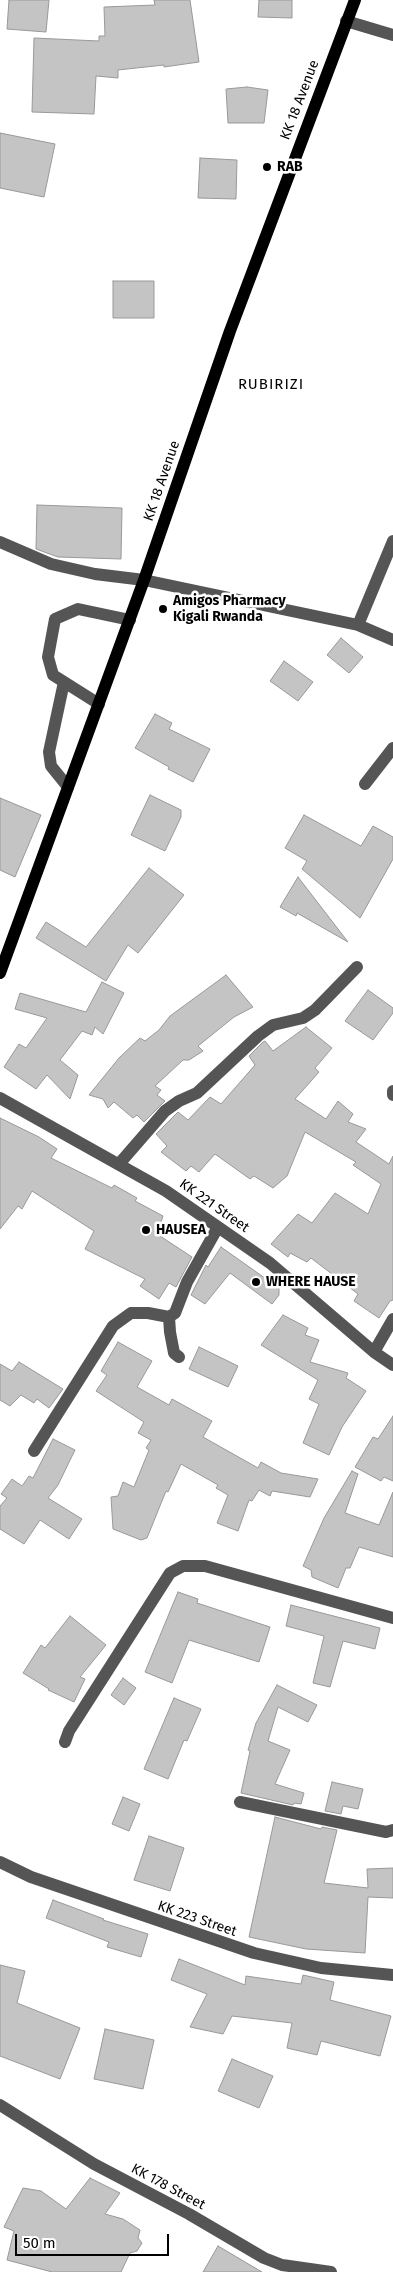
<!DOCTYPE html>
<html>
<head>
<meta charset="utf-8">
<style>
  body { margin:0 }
  #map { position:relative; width:393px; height:2272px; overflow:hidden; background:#fff; font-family:"Fira Sans",sans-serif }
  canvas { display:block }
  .scale { position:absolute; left:15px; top:2234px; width:154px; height:22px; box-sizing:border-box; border:2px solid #000; border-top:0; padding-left:6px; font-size:15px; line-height:18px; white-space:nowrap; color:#000; -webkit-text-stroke:4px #fff; paint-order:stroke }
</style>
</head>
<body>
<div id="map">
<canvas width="393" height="2272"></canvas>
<div class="scale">50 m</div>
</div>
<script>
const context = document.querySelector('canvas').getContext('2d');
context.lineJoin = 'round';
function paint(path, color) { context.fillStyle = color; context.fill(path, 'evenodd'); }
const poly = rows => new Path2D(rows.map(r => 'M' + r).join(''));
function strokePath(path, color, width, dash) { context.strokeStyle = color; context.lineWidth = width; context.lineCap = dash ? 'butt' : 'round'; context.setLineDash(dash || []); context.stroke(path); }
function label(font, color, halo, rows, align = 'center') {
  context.font = font + ' "Fira Sans",sans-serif'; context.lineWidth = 5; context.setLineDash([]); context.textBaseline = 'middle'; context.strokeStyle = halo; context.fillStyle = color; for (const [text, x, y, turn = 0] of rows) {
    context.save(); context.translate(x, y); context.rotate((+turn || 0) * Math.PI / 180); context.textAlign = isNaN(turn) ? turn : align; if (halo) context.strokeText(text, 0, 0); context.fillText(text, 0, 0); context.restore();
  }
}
const building = poly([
  [9,0,49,0,46,32,7,29,9,0],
  [154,0,190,0,199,62,164,67,164,65,118,70,118,78,96,76,94,114,32,112,34,38,99,41,99,36,105,36,104,7,155,5,154,0],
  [259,0,292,0,292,18,258,17,259,0],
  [247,87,268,90,264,123,228,123,226,89,247,87],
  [0,133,55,144,44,197,0,188,0,133],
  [200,158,237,160,236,199,198,198,200,158],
  [113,281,154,281,154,318,113,318,113,281],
  [37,505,122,508,121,559,58,557,36,549,37,505],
  [341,638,363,657,349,673,327,655,341,638],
  [284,661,313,682,298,701,270,681,284,661],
  [155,714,172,723,169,729,210,749,193,782,168,769,169,767,135,748,155,714],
  [150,795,181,810,181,817,165,851,131,835,150,795],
  [0,798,41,815,15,877,0,870,0,798],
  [304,815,361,846,373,826,393,837,393,859,360,918,302,869,307,861,285,848,304,815],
  [149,868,184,895,138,953,128,945,106,981,36,938,46,922,86,947,149,868],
  [298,877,348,942,297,913,296,916,280,907,298,877],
  [226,975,253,1007,234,1017,198,1046,203,1051,189,1060,183,1060,155,1086,161,1090,157,1095,165,1101,144,1122,137,1115,133,1118,114,1102,108,1108,103,1099,89,1095,119,1058,140,1038,145,1041,159,1030,170,1016,226,975],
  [102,982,124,993,103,1034,95,1027,92,1035,82,1031,60,1060,78,1075,70,1099,47,1075,36,1089,4,1067,19,1044,26,1048,47,1018,15,1009,20,993,86,1012,102,982],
  [368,990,393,1008,393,1013,373,1040,345,1021,368,990],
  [306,1027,332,1048,315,1068,319,1072,295,1099,326,1119,338,1101,353,1114,348,1122,366,1129,356,1142,389,1164,393,1156,393,1300,390,1301,379,1318,354,1301,358,1294,311,1258,307,1262,290,1253,288,1257,271,1244,298,1214,312,1223,335,1193,368,1214,381,1184,353,1165,356,1162,305,1132,287,1176,273,1188,254,1176,250,1179,215,1154,199,1172,191,1166,186,1171,161,1152,167,1146,156,1134,178,1112,188,1120,210,1097,221,1104,255,1065,249,1056,263,1042,265,1041,273,1051,306,1027],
  [0,1118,39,1137,57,1149,51,1158,112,1188,114,1185,137,1198,135,1201,163,1216,157,1234,192,1257,176,1287,169,1283,159,1299,140,1286,145,1279,85,1249,94,1231,32,1191,22,1209,18,1206,0,1229,0,1118],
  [221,1247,279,1288,279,1295,272,1304,230,1273,205,1304,191,1295,206,1265,208,1267,221,1247],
  [283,1315,308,1328,305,1335,319,1340,310,1362,348,1373,346,1378,366,1391,342,1427,329,1455,303,1443,319,1404,309,1399,318,1380,261,1345,283,1315],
  [118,1342,152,1361,137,1387,169,1405,172,1399,212,1421,203,1437,258,1468,261,1462,281,1473,318,1479,310,1497,272,1491,270,1496,259,1490,252,1501,249,1500,238,1531,217,1523,228,1495,216,1488,218,1485,181,1464,168,1492,166,1491,147,1538,141,1540,113,1529,111,1497,118,1496,123,1482,134,1487,149,1450,146,1448,151,1440,138,1433,144,1422,96,1391,107,1375,101,1371,118,1342],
  [199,1347,238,1366,228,1387,189,1369,199,1347],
  [19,1362,63,1389,49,1408,37,1399,34,1403,21,1395,10,1406,0,1400,0,1364,12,1371,19,1362],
  [393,1416,393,1481,384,1477,381,1481,355,1467,373,1437,378,1439,393,1416],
  [53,1439,75,1450,58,1485,48,1498,82,1519,69,1539,40,1520,24,1544,0,1529,0,1506,7,1498,1,1494,12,1479,22,1486,29,1476,33,1478,53,1439],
  [352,1471,358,1474,345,1513,379,1525,393,1492,393,1557,359,1547,350,1568,346,1568,338,1588,312,1577,311,1570,303,1566,324,1518,352,1471],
  [178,1592,198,1599,197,1603,270,1627,259,1662,189,1640,172,1683,145,1672,178,1592],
  [291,1605,380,1628,375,1649,343,1641,330,1687,313,1683,324,1636,286,1626,291,1605],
  [70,1616,106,1645,80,1677,85,1679,74,1702,48,1690,49,1689,23,1673,41,1645,45,1648,70,1616],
  [123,1678,136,1688,124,1705,111,1695,123,1678],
  [277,1685,317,1705,308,1722,278,1707,268,1741,290,1750,275,1784,304,1793,301,1804,294,1803,293,1805,241,1793,250,1751,248,1750,256,1723,277,1685],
  [174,1698,201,1709,187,1741,184,1740,168,1779,144,1769,174,1698],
  [332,1782,363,1789,358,1809,343,1806,341,1814,325,1811,332,1782],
  [123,1797,140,1804,129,1831,112,1824,123,1797],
  [275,1817,321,1829,322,1827,337,1830,324,1883,368,1888,367,1869,393,1868,393,1898,368,1897,365,1953,306,1949,249,1937,275,1817],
  [149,1836,184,1848,170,1891,134,1880,149,1836],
  [53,1900,104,1919,103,1920,148,1934,141,1957,107,1947,109,1942,46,1918,53,1900],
  [179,1959,245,1985,246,1976,301,1984,303,1975,334,1982,330,2000,391,2016,380,2056,321,2041,317,2055,287,2048,292,2023,232,2016,223,2034,190,2027,207,1994,171,1980,179,1959],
  [0,1965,25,1971,17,2003,80,2028,60,2079,0,2056,0,1965],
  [105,2029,154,2040,143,2089,94,2079,105,2029],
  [232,2059,273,2076,259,2108,218,2091,232,2059],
  [90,2178,120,2193,105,2214,123,2219,140,2230,138,2238,142,2243,137,2251,130,2253,121,2272,52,2272,7,2260,14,2231,4,2227,23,2188,41,2191,66,2209,90,2178],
  [218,2246,262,2272,203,2272,218,2246]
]);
const minor = poly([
  [346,21,393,35],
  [0,542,51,564,95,574,144,580,358,625,393,640],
  [358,625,393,541],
  [64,682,49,752,51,766,68,787],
  [99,704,53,675,48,657,55,619,78,609,130,620],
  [365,784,393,748],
  [393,1091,393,1095],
  [0,1098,166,1191,270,1263,374,1352,393,1365],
  [119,1164,165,1111,179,1101,197,1093,258,1036,273,1025,303,1018,315,1010,357,967],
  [169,1317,170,1332,174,1353,179,1357],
  [374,1352,393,1319],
  [34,1451,113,1326,131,1313,148,1313,169,1317,175,1313,187,1282,218,1227],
  [65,1742,69,1731,170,1573,183,1566,205,1566,393,1618],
  [240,1802,386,1832,393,1830],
  [0,1862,31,1877,254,1953,321,1968,393,1975],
  [0,2105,94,2164,189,2214,264,2258,282,2265,331,2272]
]);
const major = poly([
  [0,973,144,580,230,331,355,0]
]);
const markers = [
  [267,167,5,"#000"],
  [163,609,5,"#000"],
  [146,1230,5,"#000"],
  [256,1282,5,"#000"]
];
const streetNames = [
  ["KK 18 Avenue",300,100,-69],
  ["KK 18 Avenue",162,481,-71],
  ["KK 221 Street",214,1206,35],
  ["KK 223 Street",197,1919,19],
  ["KK 178 Street",168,2187,28]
];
const poiNames = [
  ["RAB",277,167],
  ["Amigos Pharmacy",173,601],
  ["Kigali Rwanda",173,617],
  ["HAUSEA",156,1230],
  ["WHERE HAUSE",266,1282]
];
const neighbourhoodNames = [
  ["RUBIRIZI",271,385]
];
paint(building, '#c4c4c4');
strokePath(building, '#999', 1);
strokePath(minor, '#555', 12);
strokePath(major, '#000', 12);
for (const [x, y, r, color] of markers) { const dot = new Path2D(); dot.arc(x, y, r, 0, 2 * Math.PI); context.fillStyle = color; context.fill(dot); strokePath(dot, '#fff', 2); }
label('14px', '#000', '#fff', streetNames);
label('bold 14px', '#000', '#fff', poiNames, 'left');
context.letterSpacing = '1px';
label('15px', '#000', '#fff', neighbourhoodNames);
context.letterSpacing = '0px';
</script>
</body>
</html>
